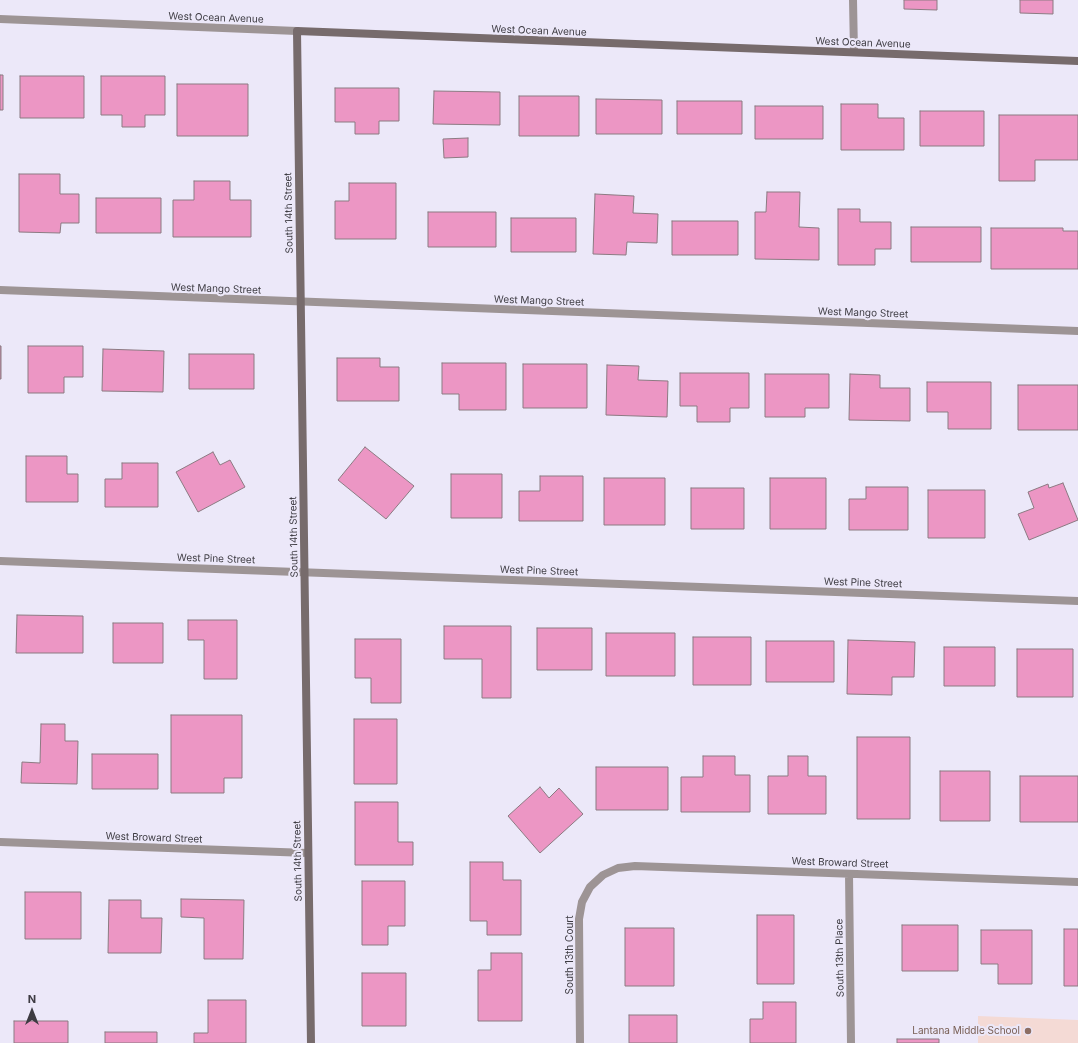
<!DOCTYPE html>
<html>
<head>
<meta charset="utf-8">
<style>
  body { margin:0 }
  #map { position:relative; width:1078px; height:1043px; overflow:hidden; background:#ece8f9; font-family:Inter,sans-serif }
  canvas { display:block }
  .north { position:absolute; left:12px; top:991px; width:40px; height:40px; -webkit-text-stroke:3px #ece8f9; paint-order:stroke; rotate:0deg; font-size:11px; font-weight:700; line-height:16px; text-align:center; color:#3d3b42 }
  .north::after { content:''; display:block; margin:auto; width:14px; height:18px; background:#3d3b42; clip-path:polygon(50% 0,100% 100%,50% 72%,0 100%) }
</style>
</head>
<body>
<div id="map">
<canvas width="1078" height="1043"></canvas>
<div class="north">N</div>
</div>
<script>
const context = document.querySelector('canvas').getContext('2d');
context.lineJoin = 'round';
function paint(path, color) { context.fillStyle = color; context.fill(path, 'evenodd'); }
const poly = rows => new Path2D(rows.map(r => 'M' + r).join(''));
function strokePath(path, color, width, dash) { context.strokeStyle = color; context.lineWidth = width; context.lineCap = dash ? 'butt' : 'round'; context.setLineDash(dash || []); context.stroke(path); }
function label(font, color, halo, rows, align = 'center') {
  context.font = font + ' Inter,sans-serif'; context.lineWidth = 4; context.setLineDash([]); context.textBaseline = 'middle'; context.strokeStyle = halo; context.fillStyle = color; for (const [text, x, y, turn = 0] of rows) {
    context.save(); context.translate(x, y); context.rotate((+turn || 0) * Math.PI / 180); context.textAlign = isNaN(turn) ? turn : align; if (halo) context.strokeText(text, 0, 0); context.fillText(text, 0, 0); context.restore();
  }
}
const education = poly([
  [978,1016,1078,1020,1078,1043,978,1043]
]);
const building = poly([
  [904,0,937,0,937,10,904,9,904,0],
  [1020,0,1053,0,1053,14,1020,13,1020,0],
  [0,75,3,75,3,110,0,110,0,75],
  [20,76,84,76,84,118,20,118,20,76],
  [101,76,165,76,165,115,145,115,145,127,122,127,122,115,101,115,101,76],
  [177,84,248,84,248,136,177,136,177,84],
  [335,88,399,88,399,121,379,121,379,134,355,134,355,122,335,122,335,88],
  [434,91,500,92,500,125,433,124,434,91],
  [519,96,579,96,579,136,519,136,519,96],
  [596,99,662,100,662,134,596,134,596,99],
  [677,101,742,101,742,134,677,134,677,101],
  [841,104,878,104,878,118,904,118,904,150,841,150,841,104],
  [755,106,823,106,823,139,755,139,755,106],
  [920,111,984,111,984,146,920,146,920,111],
  [999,115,1078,115,1078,160,1035,160,1035,181,999,181,999,115],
  [468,138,468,157,444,158,443,139,468,138],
  [19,174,60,174,60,194,79,194,79,223,61,223,60,233,19,232,19,174],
  [194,181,230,181,230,200,251,200,251,237,173,237,173,200,194,200,194,181],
  [349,183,396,183,396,239,335,239,335,201,349,201,349,183],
  [767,192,800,192,799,227,819,228,819,260,755,259,755,212,766,212,767,192],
  [595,194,634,196,633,213,658,214,657,243,627,242,626,255,593,254,595,194],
  [96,198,161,198,161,233,96,233,96,198],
  [838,209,860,209,860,222,891,222,891,249,875,249,875,265,838,265,838,209],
  [428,212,496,212,496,247,428,247,428,212],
  [511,218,576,218,576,252,511,252,511,218],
  [672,221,738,221,738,255,672,255,672,221],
  [911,227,981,227,981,262,911,262,911,227],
  [991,228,1063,228,1063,231,1078,231,1078,269,991,269,991,228],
  [0,346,1,346,1,379,0,379,0,346],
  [28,346,83,346,83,377,64,377,64,393,28,393,28,346],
  [103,349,164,351,163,392,102,391,103,349],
  [189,354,254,354,254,389,189,389,189,354],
  [337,358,380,358,380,367,399,367,399,401,337,401,337,358],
  [442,363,506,363,506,410,459,410,459,394,442,394,442,363],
  [523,364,587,364,587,408,523,408,523,364],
  [607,365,639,366,638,380,668,381,667,417,606,415,607,365],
  [680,373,749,373,749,408,730,408,730,422,697,422,697,406,680,406,680,373],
  [765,374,829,374,829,408,805,408,805,417,765,417,765,374],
  [850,374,880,375,880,388,910,388,910,421,849,420,850,374],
  [927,382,991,382,991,429,948,429,948,412,927,412,927,382],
  [1018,385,1078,385,1078,430,1018,430,1018,385],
  [365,447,414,486,386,519,338,480,365,447],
  [213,452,220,465,230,460,245,487,198,512,176,472,213,452],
  [26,456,67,456,67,474,78,474,78,502,26,502,26,456],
  [122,463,158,463,158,507,105,507,105,479,122,479,122,463],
  [451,474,502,474,502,518,451,518,451,474],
  [540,476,583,476,583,521,519,521,519,491,540,491,540,476],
  [604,478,665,478,665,525,604,525,604,478],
  [770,478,826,478,826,529,770,529,770,478],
  [1063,483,1078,520,1029,540,1018,514,1034,508,1028,492,1048,484,1049,488,1063,483],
  [866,487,908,487,908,530,849,530,849,499,866,499,866,487],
  [691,488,744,488,744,529,691,529,691,488],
  [928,490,985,490,985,538,928,538,928,490],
  [17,615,83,616,83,653,16,653,17,615],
  [188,620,237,620,237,679,204,679,204,640,188,640,188,620],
  [113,623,163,623,163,663,113,663,113,623],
  [444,626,511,626,511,698,482,698,482,659,444,659,444,626],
  [537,628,592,628,592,670,537,670,537,628],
  [606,633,675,633,675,676,606,676,606,633],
  [693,637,751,637,751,685,693,685,693,637],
  [355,639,401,639,401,703,371,703,371,678,355,678,355,639],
  [848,640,915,642,914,677,892,677,892,695,847,694,848,640],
  [766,641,834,641,834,682,766,682,766,641],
  [944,647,995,647,995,686,944,686,944,647],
  [1017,649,1073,649,1073,697,1017,697,1017,649],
  [171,715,242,715,242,778,224,778,224,793,171,793,171,715],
  [354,719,397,719,397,784,354,784,354,719],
  [41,724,65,724,65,741,78,741,77,784,21,783,22,762,40,763,41,724],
  [857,737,910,737,910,819,857,819,857,737],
  [92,754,158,754,158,789,92,789,92,754],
  [703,756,735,756,735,775,750,775,750,812,681,812,681,777,703,777,703,756],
  [788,756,808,756,808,776,826,776,826,814,768,814,768,776,788,776,788,756],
  [596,767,668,767,668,810,596,810,596,767],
  [940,771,990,771,990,821,940,821,940,771],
  [1020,776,1078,776,1078,822,1020,822,1020,776],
  [540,787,549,798,559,788,583,814,540,853,508,816,540,787],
  [355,802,398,802,398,842,413,842,413,865,355,865,355,802],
  [470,862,503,862,503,880,521,880,521,935,487,935,487,921,470,921,470,862],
  [362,881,405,881,405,926,388,926,388,945,362,945,362,881],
  [25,892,81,892,81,939,25,939,25,892],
  [181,899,244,900,243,959,204,959,204,918,181,917,181,899],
  [109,900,141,900,141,918,162,918,161,953,108,953,109,900],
  [757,915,794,915,794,984,757,984,757,915],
  [902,925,958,925,958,971,902,971,902,925],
  [625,928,674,928,674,986,625,986,625,928],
  [1064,929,1078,929,1078,986,1064,986,1064,929],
  [981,930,1032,930,1032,984,998,984,998,964,981,964,981,930],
  [491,953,522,953,522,1021,478,1021,478,970,491,970,491,953],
  [362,973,406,973,406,1026,362,1026,362,973],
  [208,1000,246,1000,246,1043,194,1043,194,1033,208,1033,208,1000],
  [763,1002,796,1002,796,1043,750,1043,750,1019,763,1019,763,1002],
  [629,1015,677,1015,677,1043,629,1043,629,1015],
  [14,1021,68,1021,68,1043,14,1043,14,1021],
  [105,1032,157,1032,157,1043,105,1043,105,1032],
  [897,1039,939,1039,939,1043,897,1043,897,1039]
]);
const street = poly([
  [853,0,854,52],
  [0,19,297,31],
  [0,290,1078,331],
  [0,561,1078,601],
  [0,842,308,853],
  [849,874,851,1043],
  [580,1043,579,919,582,902,590,887,603,875,618,868,635,866,1078,882]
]);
const secondary = poly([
  [311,1043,297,31,1078,61]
]);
const markers = [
  [1028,1031,4,"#8d6e63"]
];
const streetNames = [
  ["West Ocean Avenue",216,18,2],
  ["West Ocean Avenue",539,31,2],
  ["West Ocean Avenue",863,43,2],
  ["South 14th Street",289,213,-91],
  ["West Mango Street",216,289,2],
  ["West Mango Street",539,301,2],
  ["West Mango Street",863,313,2],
  ["South 14th Street",294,537,-91],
  ["West Pine Street",216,559,2],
  ["West Pine Street",539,571,2],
  ["West Pine Street",863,583,2],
  ["West Broward Street",154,838,2],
  ["South 14th Street",298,861,-91],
  ["West Broward Street",840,863,2],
  ["South 13th Court",570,955,-90],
  ["South 13th Place",840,958,-91]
];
const educationNames = [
  ["Lantana Middle School",1020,1031]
];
paint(education, '#f4dad5');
paint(building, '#ec96c4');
strokePath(building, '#8b7a82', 1);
strokePath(street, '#9d9495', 8);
strokePath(secondary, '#776b6c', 8);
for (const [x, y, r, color] of markers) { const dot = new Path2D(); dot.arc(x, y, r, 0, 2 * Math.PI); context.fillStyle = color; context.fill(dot); strokePath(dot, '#ece8f9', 1.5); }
label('10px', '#3d3b42', '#ece8f9', streetNames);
label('10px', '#785e54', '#ece8f9', educationNames, 'right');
</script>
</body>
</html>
